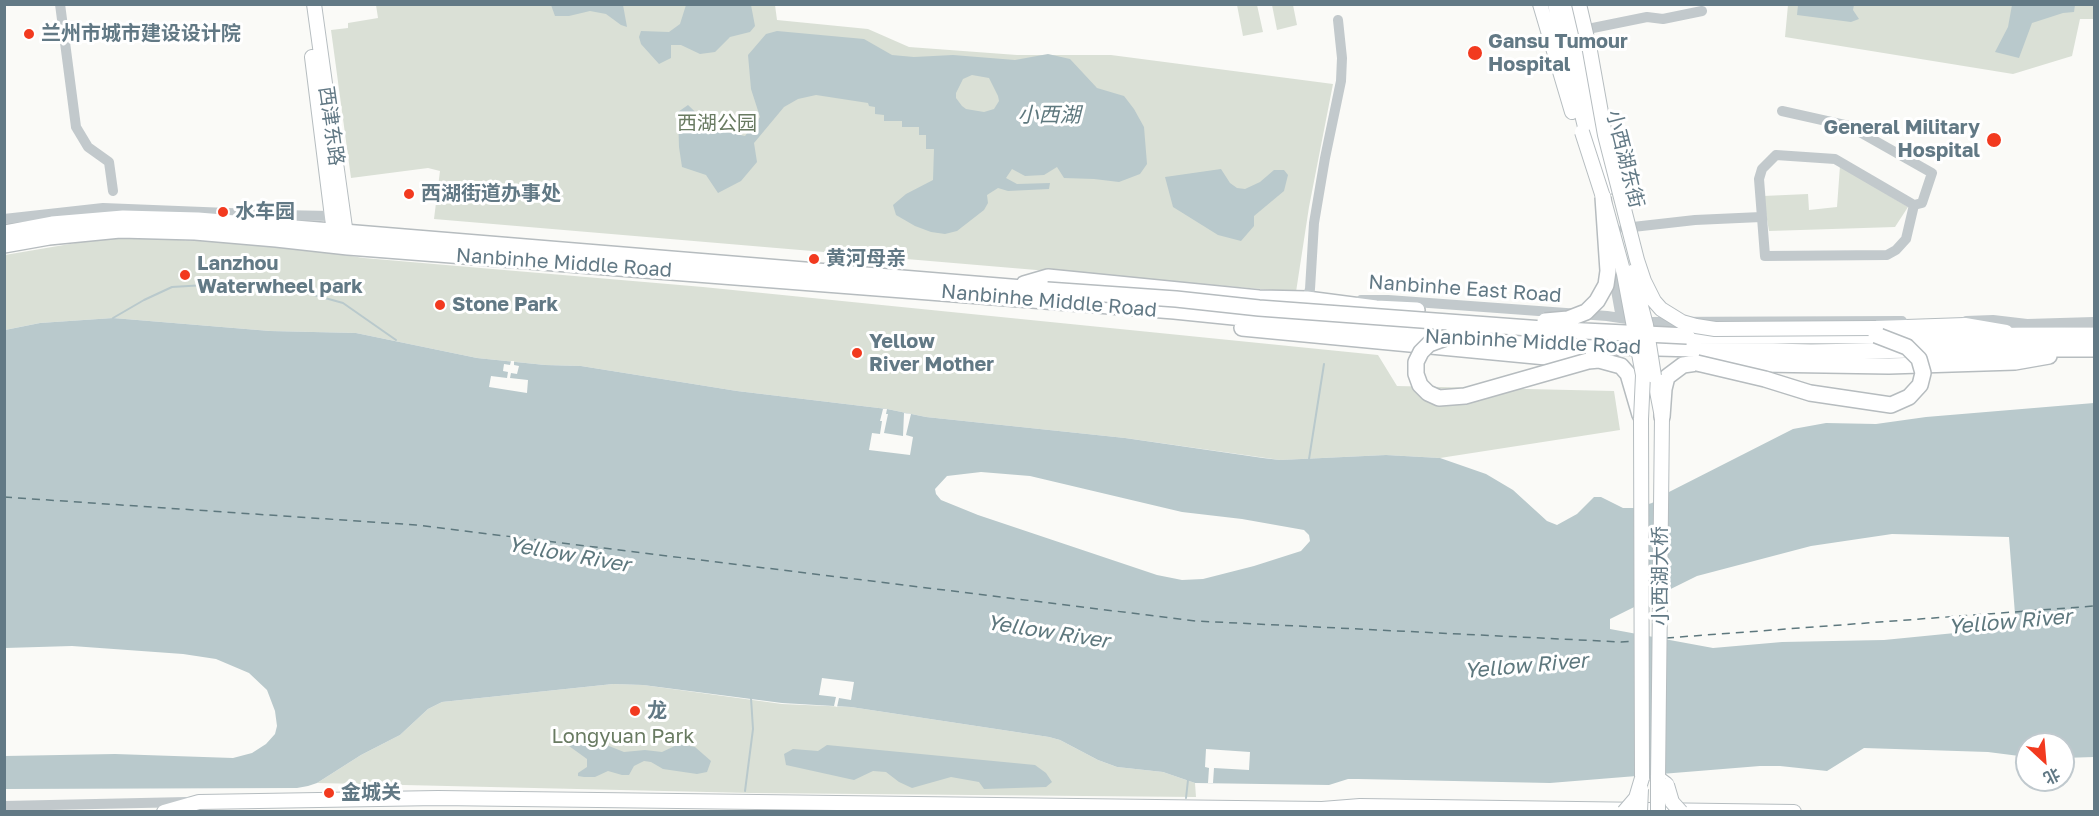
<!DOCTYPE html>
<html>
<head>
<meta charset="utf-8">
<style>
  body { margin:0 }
  #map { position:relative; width:2099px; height:816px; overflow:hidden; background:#fafaf7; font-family:"Golos Text","Noto Sans SC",sans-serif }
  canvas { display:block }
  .frame { position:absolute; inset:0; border:6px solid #627985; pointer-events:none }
  .north { position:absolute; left:2015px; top:732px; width:60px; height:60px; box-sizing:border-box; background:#fff; border:2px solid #c0c9ce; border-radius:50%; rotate:154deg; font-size:16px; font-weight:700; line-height:24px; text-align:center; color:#627985 }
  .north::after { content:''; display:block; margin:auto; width:21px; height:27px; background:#f23a1f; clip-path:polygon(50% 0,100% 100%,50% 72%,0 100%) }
</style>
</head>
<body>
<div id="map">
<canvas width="2099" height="816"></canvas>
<div class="frame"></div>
<div class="north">北</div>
</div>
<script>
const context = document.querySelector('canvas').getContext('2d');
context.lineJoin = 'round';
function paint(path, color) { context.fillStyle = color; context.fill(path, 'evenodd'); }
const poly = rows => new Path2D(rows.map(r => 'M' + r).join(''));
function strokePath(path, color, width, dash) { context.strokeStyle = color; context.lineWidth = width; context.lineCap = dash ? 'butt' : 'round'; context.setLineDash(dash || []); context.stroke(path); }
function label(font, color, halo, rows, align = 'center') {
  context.font = font + ' "Golos Text","Noto Sans SC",sans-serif'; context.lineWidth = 6; context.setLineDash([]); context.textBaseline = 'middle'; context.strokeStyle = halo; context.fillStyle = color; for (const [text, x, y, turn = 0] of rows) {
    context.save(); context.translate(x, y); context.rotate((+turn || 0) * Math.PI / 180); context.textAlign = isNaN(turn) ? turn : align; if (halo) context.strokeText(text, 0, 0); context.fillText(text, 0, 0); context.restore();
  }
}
const green = poly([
  [376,5,775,5,777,20,868,29,909,47,1017,55,1111,55,1333,84,1309,207,1296,292,434,219,440,171,428,168,351,178,331,30,348,28,348,23,378,18],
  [1237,5,1257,5,1263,32,1243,36],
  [1272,5,1293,5,1297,25,1277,30],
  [1788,5,2094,5,2094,19,2080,19,2072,56,2013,74,1785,37],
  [1840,166,1908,207,1895,227,1769,231,1763,196,1808,194,1809,210,1837,207],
  [111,237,225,242,318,251,364,258,703,287,1378,355,1397,386,1614,391,1620,430,1440,458,1386,455,1280,460,1125,438,926,417,887,409,737,391,581,366,545,365,477,358,356,333,270,331,113,318,40,323,5,330,5,255],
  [613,684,643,685,782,704,851,707,1049,737,1060,740,1098,760,1117,767,1163,772,1195,783,1196,797,751,793,317,783,361,755,400,735,428,709,442,702]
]);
const water = poly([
  [551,5,623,5,627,27,621,25,606,14,590,11,569,16,555,16],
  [686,5,751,5,755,26,750,32,730,37,715,52,700,54,681,45,671,45,671,58,659,64,641,44,639,37,641,31,669,32,680,24],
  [1798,5,1854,5,1853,10,1859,19,1851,22,1797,15],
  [2012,5,2012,4,2075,5,2074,12,2063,13,2032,23,2019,58,1995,52,2008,27],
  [777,31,864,39,892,55,914,57,953,55,1015,60,1048,54,1070,59,1097,88,1124,96,1134,109,1144,127,1147,164,1140,174,1119,182,1094,179,1064,178,1057,167,1044,175,1025,176,1012,169,1006,178,1017,184,1050,183,1049,189,1008,191,998,188,987,195,988,203,984,210,957,231,945,234,931,232,915,226,896,215,893,205,906,194,933,180,934,149,926,149,926,135,919,135,919,127,902,127,902,121,884,121,884,115,875,114,875,107,869,106,868,103,816,95,798,99,784,107,754,143,757,162,741,181,718,193,706,175,682,167,679,147,678,112,688,105,713,129,745,136,760,117,751,89,748,55,766,34],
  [972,75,989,78,998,96,999,101,994,109,984,112,966,109,962,106,956,98,956,93,963,79],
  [1221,169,1230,183,1237,188,1245,189,1260,182,1274,170,1284,170,1288,175,1284,191,1254,216,1254,226,1241,241,1218,235,1173,207,1165,177],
  [113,318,270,331,356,333,477,358,545,365,581,366,737,391,887,409,926,417,1125,438,1263,458,1280,460,1386,455,1440,458,1486,474,1513,490,1547,521,1557,525,1577,514,1594,497,1601,497,1623,508,1635,508,1652,503,1669,492,1793,429,1826,423,1876,424,1926,417,2094,403,2094,757,2063,758,2063,744,2027,744,2027,757,1988,752,1864,748,1827,771,1780,766,1760,766,1550,783,1358,779,1348,779,1329,785,1195,783,1163,772,1117,767,1098,760,1060,740,1049,737,851,707,782,703,643,685,613,684,442,702,428,709,400,735,361,755,317,783,308,786,297,788,5,789,5,756,115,754,233,758,252,753,266,744,275,734,277,726,275,711,267,690,249,673,216,659,183,654,72,646,5,648,5,330,40,323],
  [981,472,1030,476,1182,512,1242,519,1304,530,1309,535,1310,541,1301,551,1254,566,1203,579,1182,580,1157,575,978,515,941,500,936,494,935,489,947,476],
  [1892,534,2009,537,2016,627,1884,640,1782,642,1713,648,1610,629,1610,619,1697,576,1811,546],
  [584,736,624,752,645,750,662,752,679,744,695,747,711,761,707,772,697,774,663,769,651,762,644,761,634,766,629,775,622,775,608,771,595,777,584,777,578,776,578,773,587,767,587,759,569,746,569,744,572,740],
  [827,745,1035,765,1046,773,1052,782,1046,787,984,789,979,782,951,777,912,788,899,782,886,772,873,771,854,780,786,765,784,754,793,749,818,751]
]);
const pier = poly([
  [511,361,514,361,514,365,519,366,517,374,511,373,510,378,528,380,527,393,489,387,491,376,507,378,508,372,503,371,504,364,510,365],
  [883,409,887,409,886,414,888,414,884,433,903,436,904,413,911,414,906,435,913,437,910,455,869,450,872,433,880,434,882,421,880,421],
  [822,678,854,682,851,700,839,698,837,707,834,706,836,697,819,695],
  [1206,749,1250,752,1249,770,1214,768,1213,783,1208,783,1209,768,1205,767]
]);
const stream = poly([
  [113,318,144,300,172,287,238,283,289,288,343,303,396,340],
  [1309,459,1324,364],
  [745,791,753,729,751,698],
  [1186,798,1188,780]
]);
const ferry = poly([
  [4,497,416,525,1196,621,1621,642,1634,641],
  [1666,638,2094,606]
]);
const minor = poly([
  [60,4,76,127,88,147,109,162,113,191],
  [1578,31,1647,17,1663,19,1702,11],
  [1782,111,1849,126,1932,173,1922,203,1914,205],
  [1776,155,1835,159,1914,205,1906,239,1896,250,1887,255,1765,256,1759,179,1762,169,1776,155],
  [4,219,103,208,278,215,331,216],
  [1624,228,1695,220,1761,217],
  [1612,268,1621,318],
  [1312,299,1307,299,1310,289,1314,223,1325,158,1341,81,1342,58,1338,20],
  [1361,300,1388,300,1607,316,1647,322,1902,321],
  [1966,321,1993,320,2027,324,2094,322],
  [4,806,187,802]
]);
const major = poly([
  [314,4,347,242],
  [1540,4,1572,112],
  [1555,4,1589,143],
  [1567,4,1609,187],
  [312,57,335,241],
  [1876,328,1965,325,2006,332],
  [1654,376,1662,417,1658,778,1666,784],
  [1641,419,1642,778],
  [164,812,199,802,438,798,1236,808,1322,809,1360,806,1794,812]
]);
const highway = poly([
  [4,233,52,224,123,218,198,220,1047,290],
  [4,245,49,237,120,230,195,232,276,239,348,247,1174,311,1391,333,1543,345,1811,352,1968,349,2094,349],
  [1024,284,1048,277,1259,298,1307,299,1376,308,1417,310],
  [1242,328,1588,361,1599,360,1621,366,1628,374,1640,415],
  [1687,336,2094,335],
  [1662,417,1664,389,1667,377,1683,365,1697,363,1889,366,2015,362,2049,356]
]);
const majorBridge = poly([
  [1579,4,1590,51,1605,135,1637,260,1644,281,1654,301,1661,309,1682,322,1696,326,1715,329,1876,328],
  [1582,132,1603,197,1624,274,1643,375,1641,419],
  [1632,272,1646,325,1654,376],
  [1667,785,1672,802,1681,812],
  [1624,812,1636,798,1642,778],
  [1640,812,1641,789],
  [1658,812,1658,778]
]);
const highwayBridge = poly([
  [1047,290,1176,299,1259,308,1543,329,1687,336],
  [1545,321,1568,319,1586,312,1597,301,1606,285,1608,271,1603,197],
  [1480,332,1462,332,1429,344,1421,352,1416,362,1416,374,1420,385,1428,393,1439,398,1465,396,1588,361],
  [1697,363,1765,379,1810,393,1891,405,1909,397,1920,385,1923,373,1919,359,1907,347,1876,335]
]);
const markers = [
  [29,34,6,"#f23a1f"],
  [1475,53,8,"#f23a1f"],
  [1994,140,8,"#f23a1f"],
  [409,194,6,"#f23a1f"],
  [223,212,6,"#f23a1f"],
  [814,259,6,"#f23a1f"],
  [185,275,6,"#f23a1f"],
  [440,305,6,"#f23a1f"],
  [857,353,6,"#f23a1f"],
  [635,711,6,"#f23a1f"],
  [329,793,6,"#f23a1f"]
];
const poiNames = [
  ["兰州市城市建设设计院",41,34],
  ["Gansu Tumour",1488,42],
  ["Hospital",1488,65],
  ["General Military",1980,128,"right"],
  ["Hospital",1980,151,"right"],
  ["西湖街道办事处",421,194],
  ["水车园",235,212],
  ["黄河母亲",826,259],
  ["Lanzhou",197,264],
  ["Waterwheel park",197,287],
  ["Stone Park",452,305],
  ["Yellow",869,342],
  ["River Mother",869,365],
  ["龙",647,711],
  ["金城关",341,793]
];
const parkNames = [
  ["西湖公园",717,124],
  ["Longyuan Park",623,737]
];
const streetNames = [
  ["西津东路",331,126,82],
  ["小西湖东街",1625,159,76],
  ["Nanbinhe Middle Road",564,263,4],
  ["Nanbinhe East Road",1465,289,4],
  ["Nanbinhe Middle Road",1049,301,5],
  ["Nanbinhe Middle Road",1533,342,3],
  ["小西湖大桥",1661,576,-90]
];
const waterNames = [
  ["小西湖",1049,115],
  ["Yellow River",569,555,10],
  ["Yellow River",2010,622,-5],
  ["Yellow River",1048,632,9],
  ["Yellow River",1526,666,-5]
];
paint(green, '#dae0d6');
paint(water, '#b9c9cc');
paint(pier, '#fafaf7');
strokePath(stream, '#b9c9cc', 2);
strokePath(ferry, '#5e787e', 1.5, [8, 6]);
strokePath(major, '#b6bdc0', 16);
strokePath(highway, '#b6bcbf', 18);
strokePath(minor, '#c2c9cc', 10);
strokePath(major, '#fff', 14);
strokePath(highway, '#fff', 15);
strokePath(majorBridge, '#b6bdc0', 16, []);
strokePath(highwayBridge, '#b6bcbf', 18, []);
strokePath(majorBridge, '#fff', 14);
strokePath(highwayBridge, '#fff', 15);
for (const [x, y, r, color] of markers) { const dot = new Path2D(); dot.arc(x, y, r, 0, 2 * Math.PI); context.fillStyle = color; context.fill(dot); strokePath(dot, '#fff', 2); }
label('bold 20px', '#627985', '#fff', poiNames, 'left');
label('20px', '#697b62', '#fff', parkNames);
label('20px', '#627985', '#fff', streetNames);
label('italic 21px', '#5e787e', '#fff', waterNames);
</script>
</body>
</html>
